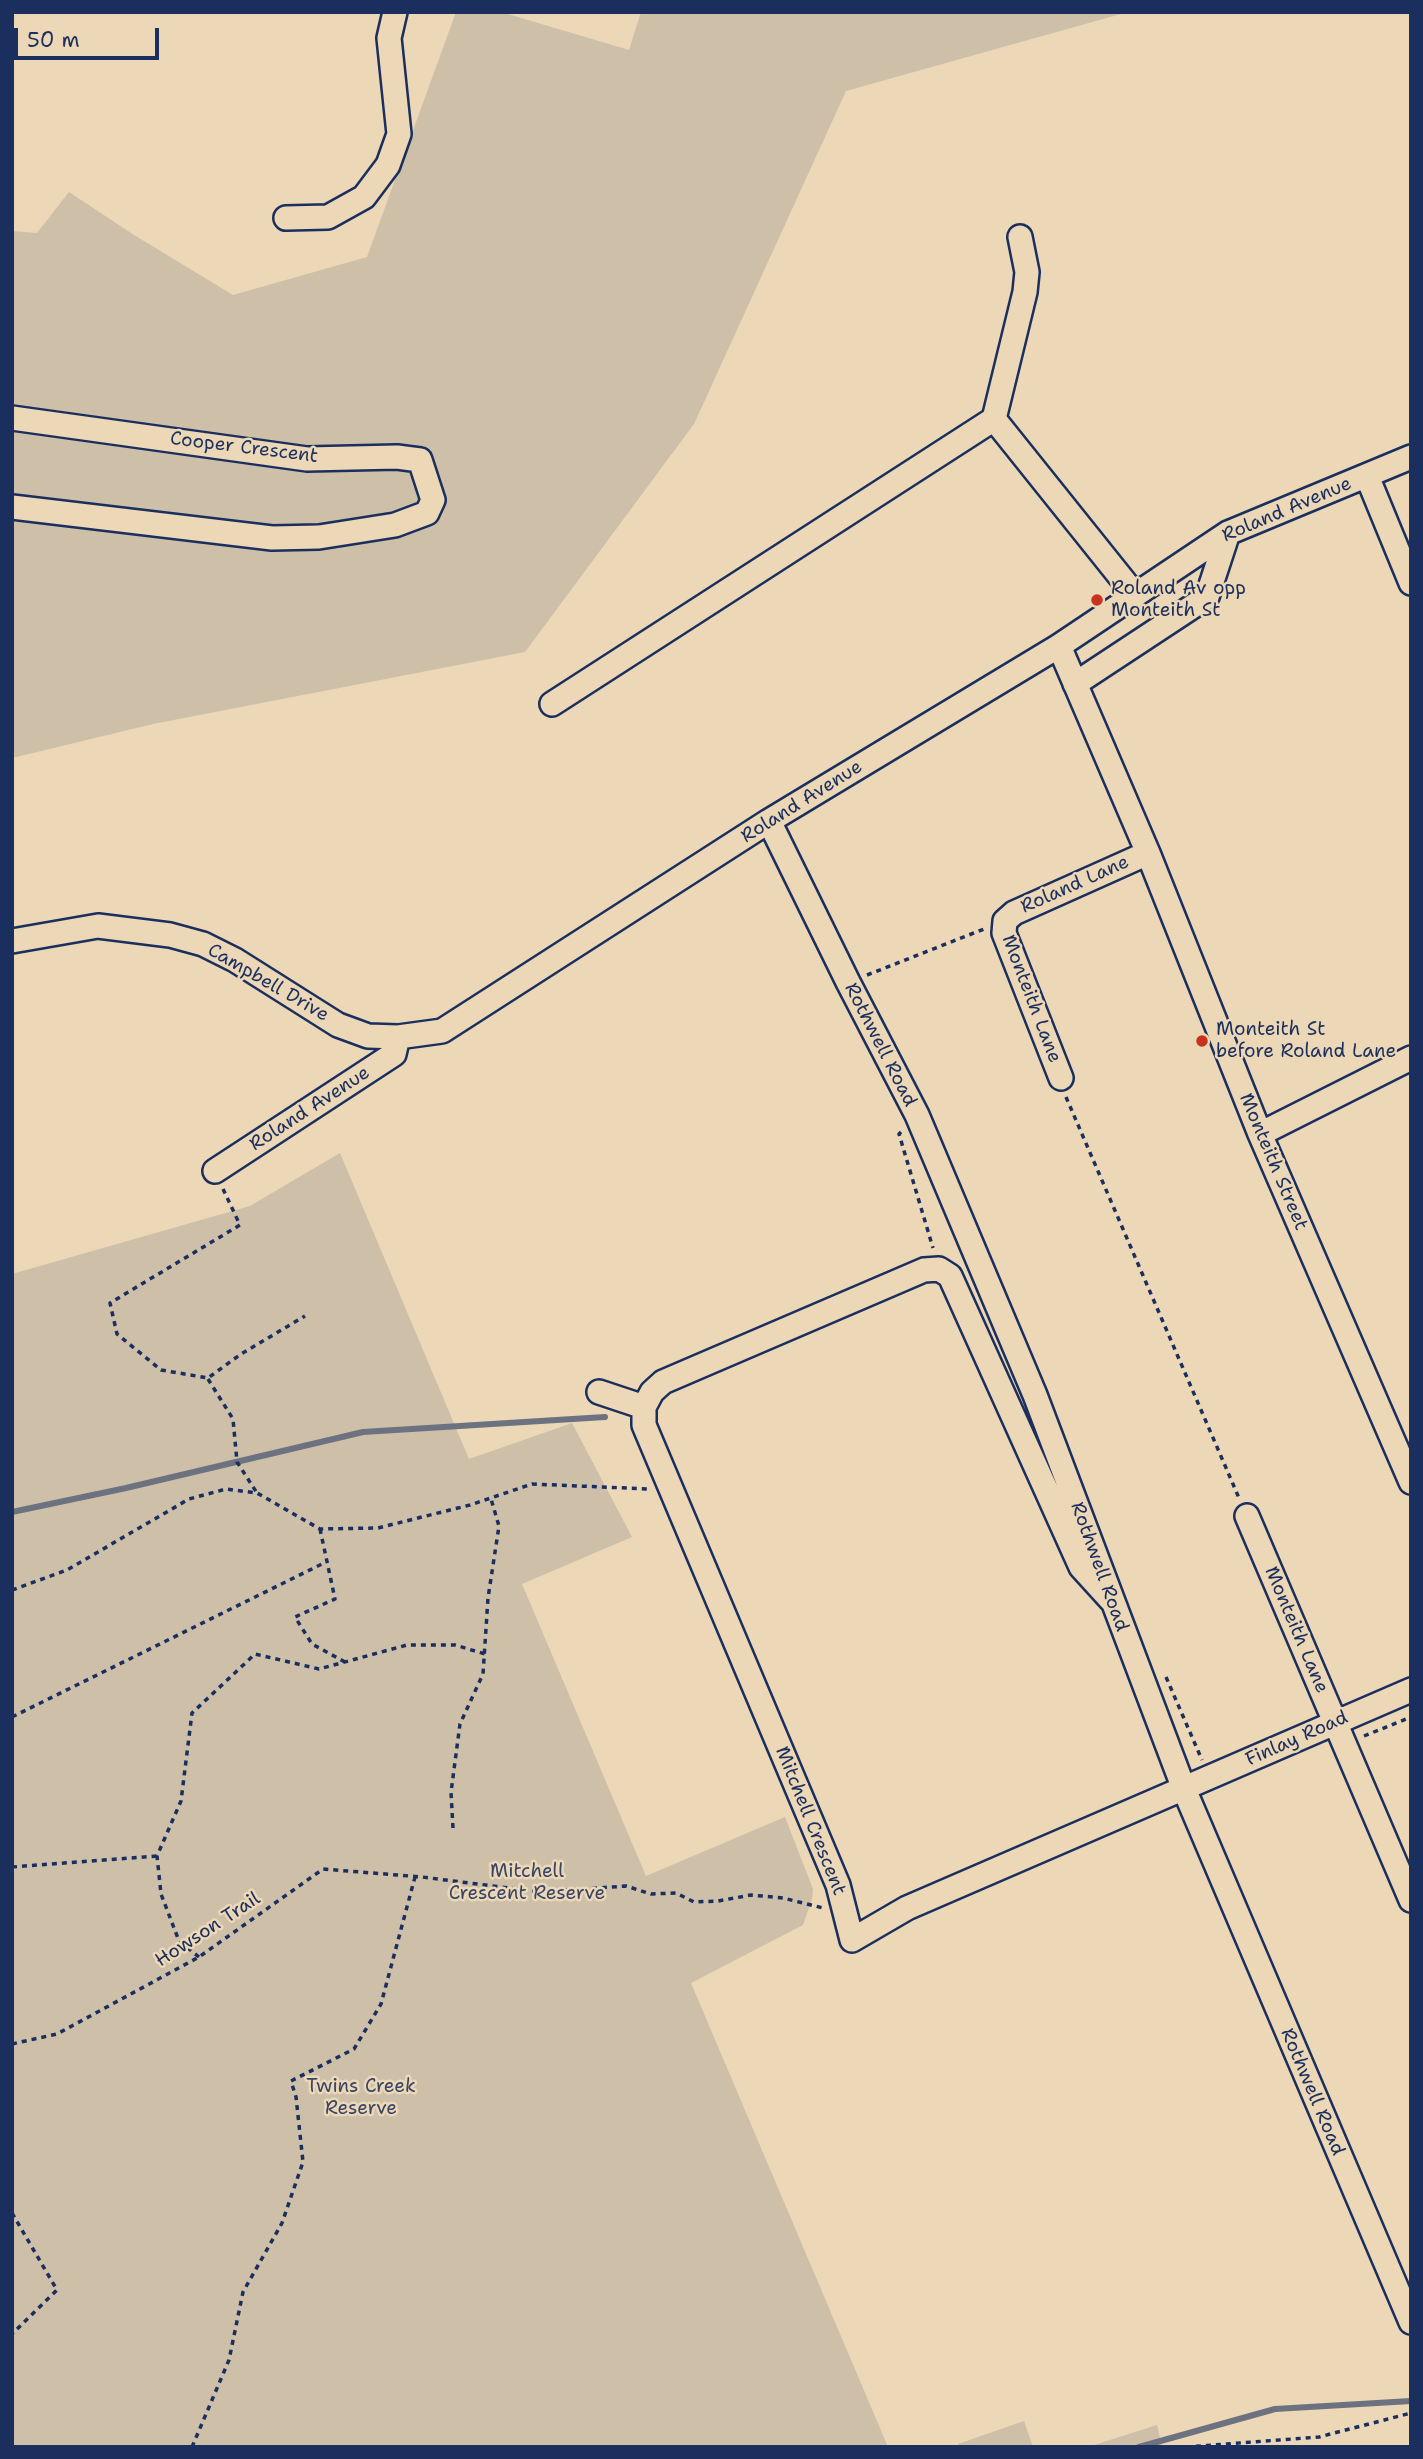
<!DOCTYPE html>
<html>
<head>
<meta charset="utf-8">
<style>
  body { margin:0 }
  #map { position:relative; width:1423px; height:2459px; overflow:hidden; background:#ecd7b6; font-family:"Shantell Sans",sans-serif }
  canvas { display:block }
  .frame { position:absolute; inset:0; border:14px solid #1b2f5e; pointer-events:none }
  .scale { position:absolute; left:14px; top:28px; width:145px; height:32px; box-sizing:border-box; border:4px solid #1b2f5e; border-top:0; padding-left:9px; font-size:21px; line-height:24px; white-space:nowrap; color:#1b2f5e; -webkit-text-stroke:5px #ecd7b6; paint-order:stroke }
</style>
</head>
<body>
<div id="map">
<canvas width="1423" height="2459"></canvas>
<div class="frame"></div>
<div class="scale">50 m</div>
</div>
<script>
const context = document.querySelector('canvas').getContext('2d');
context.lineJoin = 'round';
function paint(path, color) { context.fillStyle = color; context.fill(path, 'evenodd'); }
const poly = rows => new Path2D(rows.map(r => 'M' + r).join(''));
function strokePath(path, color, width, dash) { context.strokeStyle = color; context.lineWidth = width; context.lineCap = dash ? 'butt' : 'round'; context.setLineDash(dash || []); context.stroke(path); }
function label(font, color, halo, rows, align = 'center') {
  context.font = font + ' "Shantell Sans",sans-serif'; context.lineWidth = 5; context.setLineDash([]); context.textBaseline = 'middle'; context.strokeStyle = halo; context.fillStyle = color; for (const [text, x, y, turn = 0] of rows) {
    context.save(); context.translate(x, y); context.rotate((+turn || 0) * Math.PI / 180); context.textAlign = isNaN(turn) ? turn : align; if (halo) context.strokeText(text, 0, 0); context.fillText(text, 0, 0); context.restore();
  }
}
const green = poly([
  [456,12,501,12,629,50,641,12,1128,12,846,91,694,424,525,652,153,724,12,758,12,231,37,233,69,192,134,235,233,295,367,257],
  [340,1153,469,1459,572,1423,632,1537,522,1584,646,1876,785,1817,813,1889,812,1899,803,1925,691,1983,888,2447,12,2447,12,1274,250,1206],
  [1024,2421,1033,2447,959,2447,958,2444],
  [1157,2425,1162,2447,1088,2447]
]);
const stream = poly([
  [12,1512,126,1488,363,1432,605,1417],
  [1139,2447,1275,2409,1411,2401]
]);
const path = poly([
  [867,975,984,929],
  [1066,1097,1239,1498],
  [901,1132,899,1134,933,1248],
  [223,1189,240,1225,110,1303,117,1334,161,1370,208,1378,241,1354,305,1316],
  [208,1379,233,1419,237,1462,257,1493],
  [320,1529,335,1599,295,1617,312,1644,345,1662],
  [12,1590,67,1570,189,1499,226,1489,257,1493,320,1529,378,1528,470,1505,532,1484,649,1489],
  [1166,1677,1202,1760],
  [12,1717,326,1562],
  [1364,1736,1411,1717],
  [453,1828,451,1792,460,1724,483,1674,488,1598,499,1526,491,1499],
  [12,1867,157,1856],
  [199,1957,179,1941,161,1894,157,1856,181,1801,192,1713,255,1654,319,1669,407,1645,455,1645,485,1654],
  [12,2044,57,2034,199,1957,323,1869,422,1877,540,1892,626,1886,651,1894,676,1893,694,1902,718,1901,751,1895,783,1898,823,1908],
  [12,2213,57,2290,12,2334],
  [192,2447,229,2360,243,2292,282,2223,303,2162,296,2097,291,2081,354,2049,381,2004,415,1877],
  [1186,2447,1319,2437,1411,2413]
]);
const minor = poly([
  [286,218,328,217,364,197,388,165,399,134,389,38,395,12],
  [12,418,307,459,397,457,420,460,433,500,427,513,395,525,319,537,272,538,12,507],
  [994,419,1025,292,1027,272,1020,237],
  [1367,476,1411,583],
  [1059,646,1148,853,1260,1134,1411,1482],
  [1075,684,1207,597,1228,533],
  [552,704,994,419,1135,595],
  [769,821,848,982,917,1115,1035,1395,1184,1789,1411,2322],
  [12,941,98,926,170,935,203,944,235,960,338,1025,368,1036,398,1037,442,1031,769,821,1059,646,1228,533,1411,457],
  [1061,1078,1004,933,1005,921,1014,913,1148,853],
  [1260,1134,1411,1058],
  [215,1171,394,1054,398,1037],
  [599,1392,644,1407],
  [1247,1516,1411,1900],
  [1111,1600,1081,1567,950,1276,939,1269,924,1270,663,1382,652,1392,644,1407,644,1425,838,1885,852,1940,907,1908,1411,1690]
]);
const markers = [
  [1097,600,7,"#c8321e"],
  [1202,1041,7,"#c8321e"]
];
const streetNames = [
  ["Cooper Crescent",244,448,7],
  ["Roland Avenue",1287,510,-23],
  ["Roland Avenue",802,802,-32],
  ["Roland Lane",1075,885,-24],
  ["Campbell Drive",268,983,30],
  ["Monteith Lane",1031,999,69],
  ["Rothwell Road",880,1045,63],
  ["Roland Avenue",310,1109,-33],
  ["Monteith Street",1273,1162,67],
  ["Rothwell Road",1099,1567,70],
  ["Monteith Lane",1296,1630,67],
  ["Finlay Road",1297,1739,-24],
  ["Mitchell Crescent",810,1821,68],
  ["Howson Trail",208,1930,-33],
  ["Rothwell Road",1312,2092,67]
];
const poiNames = [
  ["Roland Av opp",1111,589],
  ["Monteith St",1111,611],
  ["Monteith St",1216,1030],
  ["before Roland Lane",1216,1052]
];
const parkNames = [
  ["Mitchell",527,1872],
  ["Crescent Reserve",527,1894],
  ["Twins Creek",361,2087],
  ["Reserve",361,2109]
];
paint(green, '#cebfa9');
strokePath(stream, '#6d7281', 6);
strokePath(minor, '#1b2f5e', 28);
strokePath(path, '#1b2f5e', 3.5, [5, 5]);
strokePath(minor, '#ecd7b6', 23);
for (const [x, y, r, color] of markers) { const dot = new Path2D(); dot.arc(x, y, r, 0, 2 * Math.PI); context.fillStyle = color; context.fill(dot); strokePath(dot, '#ecd7b6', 2.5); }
label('19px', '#1b2f5e', '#ecd7b6', streetNames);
label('19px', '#1b2f5e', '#ecd7b6', poiNames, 'left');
label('19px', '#364569', '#ecd7b6', parkNames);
</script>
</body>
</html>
